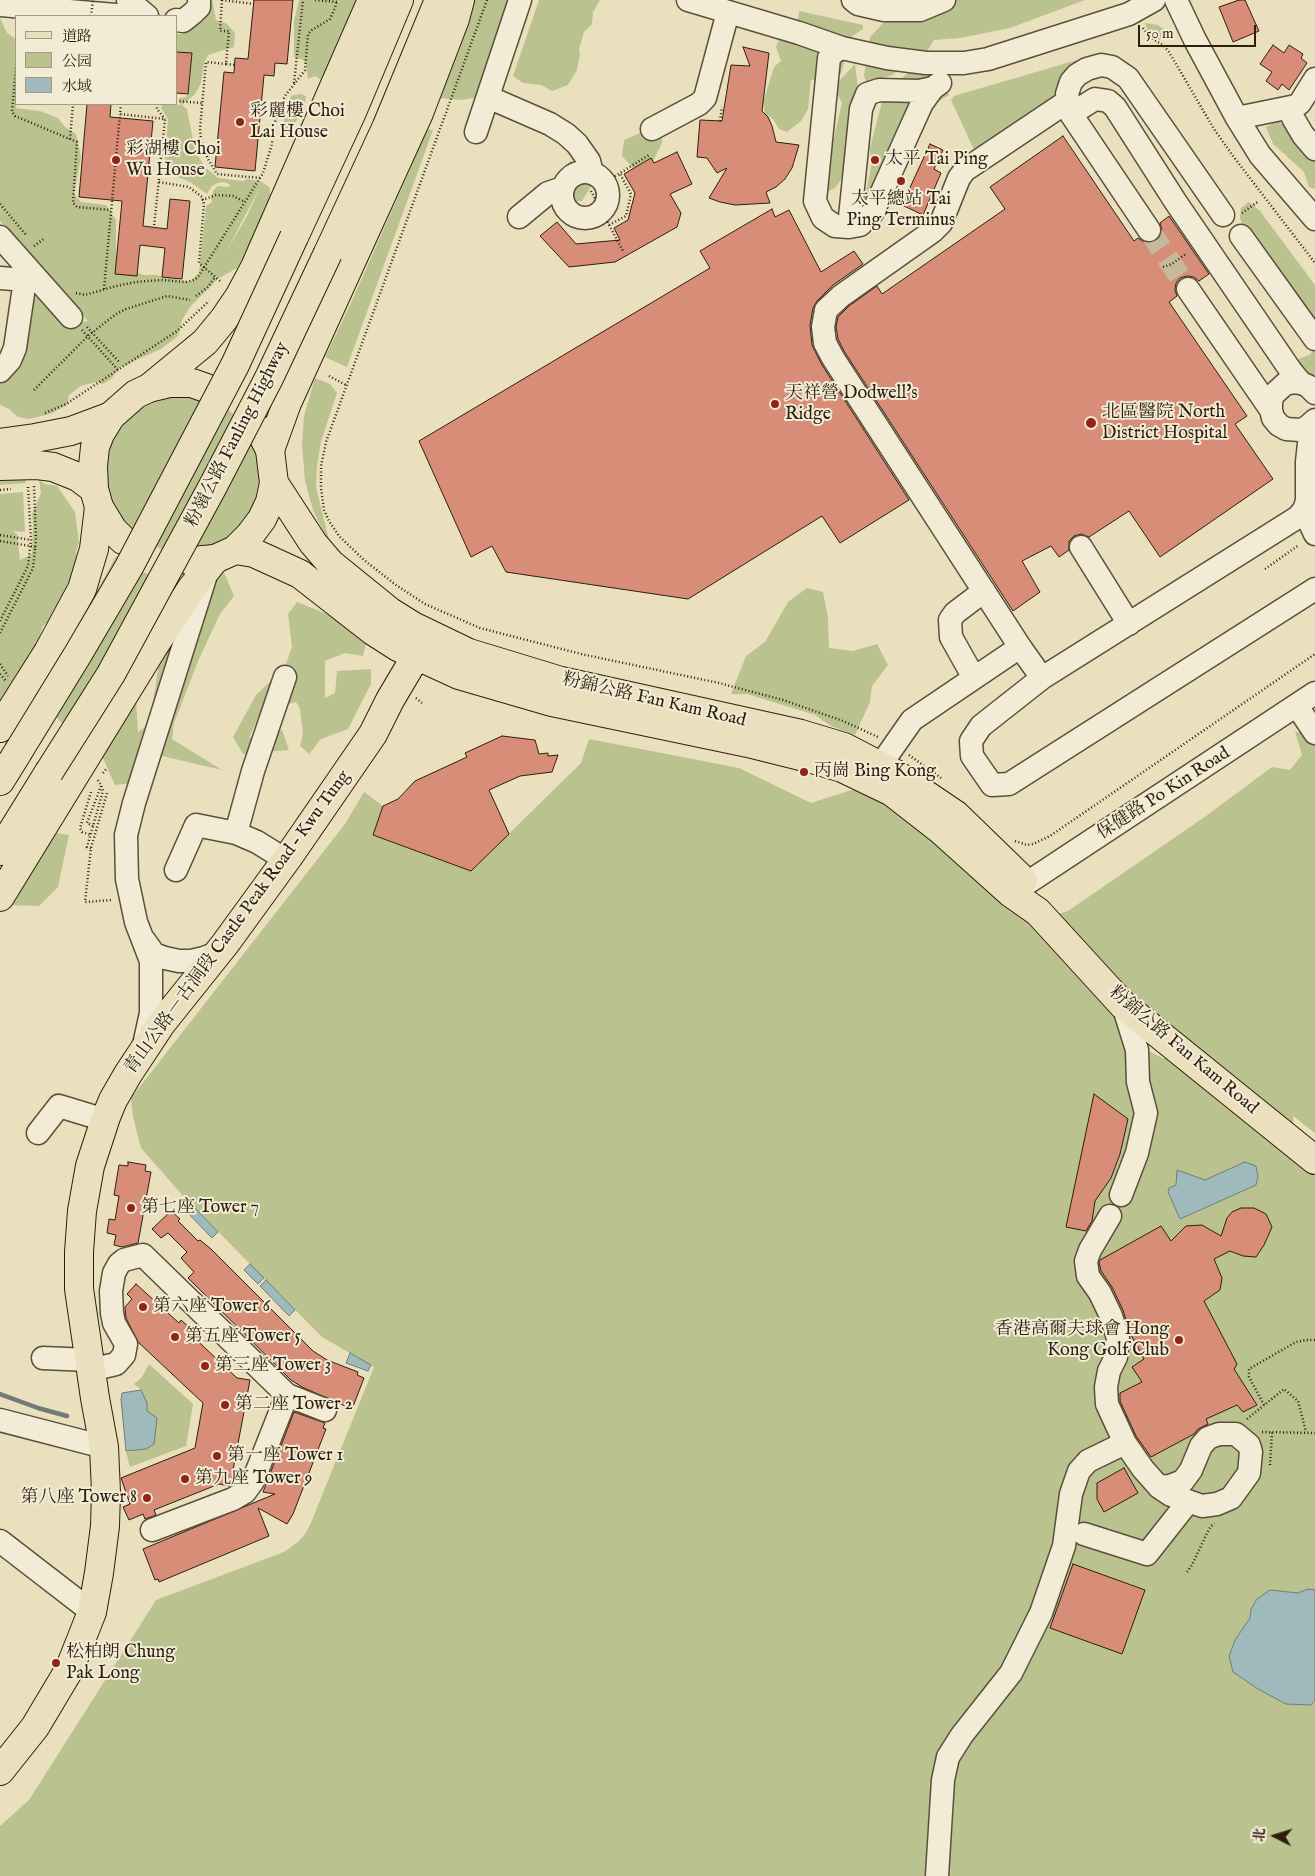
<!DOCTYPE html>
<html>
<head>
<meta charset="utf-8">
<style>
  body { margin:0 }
  #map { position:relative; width:1315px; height:1876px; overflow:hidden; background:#ebe0be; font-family:"IM FELL English","Noto Serif SC",serif }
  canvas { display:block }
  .legend { position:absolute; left:15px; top:15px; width:162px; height:90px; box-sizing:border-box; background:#f2ebd5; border:1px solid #a39985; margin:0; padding:6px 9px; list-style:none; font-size:15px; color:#2d1f0e }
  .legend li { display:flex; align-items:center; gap:10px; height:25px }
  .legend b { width:25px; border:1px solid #a39985 }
  .north { position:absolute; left:1250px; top:1811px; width:50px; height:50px; -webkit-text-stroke:4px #f2ebd5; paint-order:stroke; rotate:275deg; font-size:14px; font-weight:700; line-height:20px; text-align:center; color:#2d1f0e }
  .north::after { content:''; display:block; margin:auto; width:18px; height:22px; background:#2d1f0e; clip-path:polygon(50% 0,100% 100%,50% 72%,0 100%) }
  .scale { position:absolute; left:1138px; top:25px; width:118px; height:22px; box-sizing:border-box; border:2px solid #2d1f0e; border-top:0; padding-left:6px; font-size:15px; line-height:18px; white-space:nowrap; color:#2d1f0e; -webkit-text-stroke:4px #f2ebd5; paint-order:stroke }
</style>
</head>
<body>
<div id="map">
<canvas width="1315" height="1876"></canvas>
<ul class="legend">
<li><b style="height:6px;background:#ebe0be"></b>道路</li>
<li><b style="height:14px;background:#bac290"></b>公园</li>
<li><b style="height:14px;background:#9ebabd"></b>水域</li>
</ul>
<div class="north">北</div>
<div class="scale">50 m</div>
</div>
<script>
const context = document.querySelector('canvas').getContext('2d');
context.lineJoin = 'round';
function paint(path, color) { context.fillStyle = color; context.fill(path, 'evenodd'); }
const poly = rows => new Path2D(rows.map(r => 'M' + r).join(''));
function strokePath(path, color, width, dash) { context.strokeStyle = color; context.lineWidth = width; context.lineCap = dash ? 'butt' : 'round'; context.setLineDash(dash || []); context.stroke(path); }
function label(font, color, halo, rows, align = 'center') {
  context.font = font + ' "IM FELL English","Noto Serif SC",serif'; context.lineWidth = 4; context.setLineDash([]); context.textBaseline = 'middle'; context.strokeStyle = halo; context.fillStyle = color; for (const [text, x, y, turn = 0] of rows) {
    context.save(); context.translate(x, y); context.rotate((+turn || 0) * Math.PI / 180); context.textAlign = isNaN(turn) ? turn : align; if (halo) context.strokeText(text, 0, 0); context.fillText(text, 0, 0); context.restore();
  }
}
const green = poly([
  [203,0,212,0,216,20,227,24,235,33,234,47,208,55,204,63,201,83,195,94,182,105,187,109,195,151,205,167,218,178,243,181,248,179,262,182,270,188,270,200,265,206,255,234,237,268,218,279,191,306,182,320,178,336,161,349,119,368,112,378,103,384,96,382,81,386,69,395,67,405,50,414,29,419,18,417,9,409,0,405,0,364,30,278,69,324,88,321,0,221,0,18,7,33,16,39,16,108,40,111,58,118,65,127,76,134,81,157,74,194,81,202,106,205,116,220,116,265,144,275,156,275,190,282,199,273,206,206,212,202,211,198,213,191,218,186,228,187,231,185,224,182,217,183,211,187,207,194,190,182,178,177,166,175,165,161,168,119,161,108,162,105,166,104,181,105,179,98,186,97,188,94,192,54,176,52,176,34,182,34,188,29],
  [260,187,247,216,225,254],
  [299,0,363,0,323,81,315,76,308,79,306,64,303,60,294,57,294,21],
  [473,0,515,0,484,93,474,98,460,100,440,98,444,81],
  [539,0,600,0,593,12,592,24,584,32,579,49,580,54,577,70,568,85,552,91,541,85,523,83,513,76],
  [957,0,1085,0,1010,28,960,38,934,40,926,53,905,62,893,75,866,82,864,75,870,37,885,21,884,10,950,9],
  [799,11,863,25,863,29,851,37,852,52,846,56,841,74,830,78,811,80,808,109,802,120,787,132,779,129,773,119,765,114,763,103,774,67,781,61,776,47,780,36,798,21],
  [1145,23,1158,25,1165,30,1169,36,1159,40,1148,31],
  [1077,60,1080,62,1067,86,1056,90,1052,99,975,152,951,100,954,96],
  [855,64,858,89,850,167,835,188,827,192,823,169,834,137,842,103,836,91,840,80],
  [910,71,928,72,944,85,949,95,923,110,880,201,864,202,871,167,870,148,884,94],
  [301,94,306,96,304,111,296,121,294,128,285,130,284,120,286,107,291,96],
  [1277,121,1291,128,1315,155,1315,189,1309,187,1304,172,1273,144,1266,127],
  [650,125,662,131,662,143,653,161,644,168,633,168,622,156,624,140,638,134],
  [428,129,433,130,347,367,325,357,351,303],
  [570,161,580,164,594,181,582,201,564,201,565,196,553,186],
  [1249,202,1260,211,1315,285,1315,380,1296,367,1299,359,1311,354,1313,348,1244,229,1240,218,1241,208],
  [315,378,330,384,337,393,321,442,317,466,316,487,331,548,313,510,305,481,302,444,304,416],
  '106 474a78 78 0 1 1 156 0a78 78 0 1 1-156 0Z',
  [0,477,25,478,26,483,0,485],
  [39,480,45,484,57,486,75,512,79,543,76,552,76,566,66,588,65,598,59,614,43,626,36,647,0,721,0,494,23,492,25,532,12,531,17,534,20,560,32,554,33,526,32,514,41,493],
  [116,556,142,572,158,577,78,739,38,699],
  [222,568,234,596,220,614,199,659,174,723,172,739,222,770,162,756,153,781,115,785,102,756,136,700,138,732,148,725,153,703,159,662],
  [807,588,823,592,828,617,829,648,853,651,877,644,888,665,872,686,870,702,855,735,831,726,815,715,747,694,731,694,746,656,765,642,788,602],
  [297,602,337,618,366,643,363,656,345,653,325,661,325,698,335,693,337,671,371,669,371,684,348,729,321,739,309,754,300,746,303,734,300,709,296,702,260,713,249,738,282,730,289,750,243,754,233,737,256,695,285,667,292,647,288,614],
  [1295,732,1315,733,1315,1133,1293,1116,1295,1141,1315,1154,1315,1590,1308,1589,1298,1593,1270,1590,1257,1599,1251,1609,1250,1618,1246,1624,1311,1705,1315,1700,1315,1876,0,1876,0,1826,29,1800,156,1600,284,1552,299,1541,305,1534,310,1525,374,1367,322,1337,184,1197,141,1148,133,1117,131,1098,345,824,364,792,383,806,373,835,471,871,581,763,589,739,739,768,811,803,867,785,1037,920,1068,911,1206,816,1272,767,1290,770,1302,755],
  [1129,1005,1166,1042,1164,1059,1143,1048],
  [56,833,69,835,58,887,39,906,8,905,36,858],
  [149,1364,193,1404,186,1446,130,1467,126,1452,146,1449,147,1411,141,1390,134,1384,142,1377]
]);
const water = poly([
  [1245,1162,1256,1166,1258,1177,1256,1185,1180,1219,1168,1192,1169,1188,1176,1185,1177,1170,1205,1180,1245,1162],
  [188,1201,218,1232,212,1238,182,1207,188,1201],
  [250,1264,264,1278,258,1284,244,1270,250,1264],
  [266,1280,295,1310,289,1316,260,1286,266,1280],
  [350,1353,371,1365,368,1371,346,1363,350,1353],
  [141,1390,147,1403,147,1411,157,1418,154,1444,146,1449,126,1451,121,1399,122,1393,141,1390],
  [1308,1589,1315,1590,1315,1700,1311,1705,1286,1704,1258,1689,1233,1672,1229,1656,1235,1640,1250,1618,1251,1609,1257,1599,1270,1590,1298,1593,1308,1589]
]);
const stream = poly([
  [0,1394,38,1408,67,1416]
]);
const building = poly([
  [254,0,293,0,287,64,275,63,274,76,264,75,255,171,215,167,224,72,234,73,235,58,248,59,254,0],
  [1239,0,1245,0,1259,31,1233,42,1219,7,1239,0],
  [1273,45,1284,53,1289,45,1303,54,1301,58,1307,63,1289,90,1282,84,1278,90,1266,81,1272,72,1260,64,1273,45],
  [743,47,769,53,762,111,768,117,772,126,776,142,799,145,792,168,785,179,776,187,766,192,770,203,735,205,720,202,709,198,727,168,717,173,707,158,697,157,700,120,722,121,731,65,750,66,743,47],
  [176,52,192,53,188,94,176,93,176,52],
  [87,104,111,104,110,117,153,121,143,226,167,229,170,199,190,201,182,279,162,277,165,248,140,245,137,276,115,274,122,201,79,197,87,104],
  [1063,136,1134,241,1138,238,1144,242,1149,243,1157,241,1161,235,1162,230,1160,223,1169,216,1209,274,1199,281,1194,277,1187,276,1180,278,1176,283,1175,290,1177,296,1169,302,1247,416,1235,424,1273,479,1160,557,1129,511,1089,537,1081,534,1074,536,1069,541,1069,550,1059,557,1051,546,1022,561,1040,592,1013,611,844,351,838,339,836,327,838,317,849,306,877,286,882,294,1005,209,990,187,1063,136],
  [930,144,943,150,934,169,941,173,923,215,902,205,930,144],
  [677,152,692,184,670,194,681,213,677,227,615,262,569,267,540,236,557,222,576,244,620,240,614,228,628,220,635,193,624,174,651,158,654,163,677,152],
  [772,209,775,217,789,210,821,272,854,251,863,264,833,285,817,301,813,308,810,325,812,345,822,365,909,500,840,543,822,516,688,599,506,572,492,546,471,557,419,441,710,268,700,251,772,209],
  [502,736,535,740,539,754,548,753,548,756,558,755,552,772,520,776,489,790,509,834,471,871,373,835,383,806,398,799,415,781,467,757,465,753,502,736],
  [1094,1094,1128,1119,1120,1154,1111,1178,1095,1201,1092,1221,1086,1231,1066,1227,1094,1094],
  [128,1162,146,1165,145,1171,151,1172,138,1243,122,1247,114,1245,116,1235,107,1233,109,1219,115,1220,119,1196,114,1195,119,1165,128,1166,128,1162],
  [1241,1208,1254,1208,1266,1214,1272,1227,1264,1245,1256,1257,1243,1256,1230,1251,1214,1259,1222,1278,1220,1290,1204,1301,1237,1364,1234,1369,1257,1405,1243,1412,1237,1405,1206,1419,1208,1424,1198,1429,1194,1434,1151,1457,1136,1436,1120,1401,1120,1393,1142,1382,1132,1367,1144,1359,1130,1333,1123,1310,1112,1287,1101,1271,1099,1262,1100,1260,1161,1226,1171,1241,1186,1226,1202,1225,1221,1236,1227,1218,1232,1212,1241,1208],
  [171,1211,180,1219,178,1221,198,1241,200,1240,211,1249,313,1351,327,1360,358,1372,357,1375,364,1378,352,1409,302,1387,291,1380,188,1278,194,1272,181,1258,187,1252,168,1233,161,1238,152,1229,171,1211],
  [136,1284,179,1323,181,1320,190,1328,187,1331,237,1378,250,1380,230,1486,219,1484,154,1510,156,1515,145,1519,143,1514,129,1520,123,1507,130,1504,121,1478,195,1448,203,1403,138,1342,126,1318,125,1307,132,1299,127,1294,136,1284],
  [294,1412,325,1423,323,1428,326,1429,293,1514,287,1524,258,1508,269,1536,159,1582,158,1579,155,1580,143,1549,275,1494,263,1492,294,1412],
  [1124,1468,1138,1493,1104,1512,1097,1499,1097,1483,1124,1468],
  [1073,1564,1145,1590,1122,1654,1050,1628,1073,1564]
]);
const minorTunnel = poly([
  [1149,230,1188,289]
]);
const majorTunnel = poly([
  [206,388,220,393,239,404,260,430],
  [123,540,133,549,149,557,169,561,191,561]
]);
const path = poly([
  [222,0,220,31,229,31,226,64,235,65],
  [222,0,254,4],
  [315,0,337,2],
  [487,0,326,442,321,466,321,488,324,510,329,521,339,536,364,560,396,585,425,604,480,628,581,654,719,683,783,700,843,721,878,737],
  [1143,28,1150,37,1164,46,1169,52,1214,129,1233,156,1315,263],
  [226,64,206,62,200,129,201,140,208,159,217,174,260,178],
  [16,68,12,112,15,116,77,142,73,203,77,207,111,210],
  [294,83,303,0],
  [176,101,202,103],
  [121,104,120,114,165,119,154,227],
  [157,104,157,109,165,119],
  [720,121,722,107],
  [70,139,73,104],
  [609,180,649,155],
  [159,182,189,187,202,197,204,204,199,263,220,281],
  [591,191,624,253],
  [202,200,216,195,233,196,245,202],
  [0,204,27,236],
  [1242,213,1259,201],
  [609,225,626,216,631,194,620,174],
  [34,246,45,238],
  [1163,267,1172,264,1187,253],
  [104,289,120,114],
  [76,293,85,295,116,286,136,282,161,280,186,282,194,280,198,277,263,173,272,144,274,126,278,111,285,96,305,70,308,34,312,30,330,19,335,8,337,0],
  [196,296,208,287,215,277],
  [87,327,120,363],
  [82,330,118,370],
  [329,376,346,385],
  [34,390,88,336,116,314,126,309,167,296,190,300],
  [45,413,66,404,177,331,209,301],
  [0,490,11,489],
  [0,535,31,540],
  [0,541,36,547],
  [1265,569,1299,545],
  [0,621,28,566,31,540,28,487],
  [0,633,33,568,36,540,34,485],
  [0,664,8,676],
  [0,674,6,681],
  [416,698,422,703],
  [909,755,941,778],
  [103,773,107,768],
  [91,792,80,828,82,832,91,835],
  [107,793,91,848,85,902,112,900],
  [93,826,87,823,101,786],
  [1015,841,1027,845,1033,844,1050,836,1315,654],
  [91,848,87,847,103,791,101,785,97,779],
  [1264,1405,1249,1377,1249,1369,1296,1342,1306,1340,1315,1340],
  [1247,1419,1284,1389,1298,1401,1306,1432],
  [1262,1432,1315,1433],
  [1270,1465,1272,1432],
  [1187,1572,1192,1565,1209,1529,1214,1523]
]);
const minor = poly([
  [128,0,147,16],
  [688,0,799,33,842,48,887,58,926,63,964,63,988,59,1129,14,1154,0],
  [853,0,858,4,884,10,920,10,944,0],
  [1176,0,1195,40,1237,118,1260,155,1315,219],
  [0,5,127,16],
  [176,20,183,21,193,13,199,7,199,0],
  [842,48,834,52,829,58,815,201,823,218,835,226,849,227,860,225,873,212,908,134,922,103,933,88],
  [488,97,550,124,566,134,577,144,589,161,592,173],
  [1291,107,1293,118,1303,135,1315,149],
  [1071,114,1095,99,1108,101,1115,107,1175,201,1291,371,1301,383],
  [1237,118,1296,106,1300,103,1315,79],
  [652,129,699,104,705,98,728,12],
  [476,132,520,0],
  '562 195a23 23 0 1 1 46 0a23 23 0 1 1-46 0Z',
  [519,217,548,193,563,188],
  [849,227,861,109,867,94,879,90,919,91,933,88,940,83],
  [1149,230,1071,114,1067,94,1071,82,1077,75,1087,69,1101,65,1112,67,1128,78,1223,215],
  [1241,236,1315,339],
  [0,237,71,317],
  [0,278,25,280,15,348,10,360,0,371],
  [1188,289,1271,410,1273,418,1279,425,1286,429,1300,430,1306,428,1315,420],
  [1271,410,1271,402,1273,395,1285,384,1293,382,1301,383,1308,386,1315,393],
  [1304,510,1315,534],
  [1081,547,1129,624],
  [1020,647,833,358,825,343,823,327,826,310,841,296,933,231,941,223,959,178,965,170,1068,101],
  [974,678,951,637,950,620,955,613,984,591],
  [1042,678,981,726,971,741,972,756,992,785,1009,784,1315,589],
  [1297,706,1315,733],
  [870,780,912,720,1020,647,1042,678,1298,517,1304,510,1307,501,1307,462,1311,425],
  [236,833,253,771,285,677],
  [176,870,196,825,236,833,257,842,286,860],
  [1012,893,1315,693],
  [144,940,154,954,165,958,179,961,191,961,204,958,219,952],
  [144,1045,151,1013,151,961,136,922,127,879,126,835,134,803,205,578],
  [38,1133,59,1106,105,1120],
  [1121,1195,1137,1153,1146,1113,1138,1082,1137,1050,1123,1005],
  [1110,1216,1090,1250,1086,1261,1088,1276,1100,1293,1111,1316,1118,1338,1116,1357,1109,1371,1106,1387,1107,1404,1125,1443,1143,1469,1159,1487,1171,1495,1202,1506,1217,1504,1231,1498,1249,1473,1251,1452,1249,1445,1236,1434,1219,1434,1208,1438,1201,1446,1191,1470,1183,1481,1170,1486,1159,1487],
  [43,1358,89,1360],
  [90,1370,116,1364,124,1355,126,1344,114,1323,112,1313,111,1291,114,1273,119,1264,124,1260,143,1255,287,1395,325,1410],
  [0,1420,104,1447],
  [152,1530,233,1499,245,1492,253,1481,287,1395],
  [1084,1534,1147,1554,1188,1502],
  [0,1541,92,1612],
  [937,1876,943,1780,948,1757,962,1735,1011,1673,1041,1613,1064,1546,1071,1494,1079,1471,1088,1461,1125,1443]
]);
const major = poly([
  [0,443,35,438,71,431,111,416],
  [0,466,37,465,53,467,78,477,94,489],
  [274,483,313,543,331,564,389,611,413,626,469,653,561,681,801,734,844,747,894,773,956,815,1023,880],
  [123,540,113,530,99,507,94,489,93,466,95,447,100,434,111,416,136,394,149,388,170,383,192,383,206,388],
  [235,550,254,553,300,574,373,631,398,647,459,675,552,702,748,743,812,759,842,768,892,792,942,831,1011,893,1038,912,1123,1005,1315,1160],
  [191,561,215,559,235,550,250,535,262,519,270,502,274,483,270,450,260,430],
  [0,1771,35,1727,69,1670,92,1612,99,1573,105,1526,106,1492,104,1447,95,1398,79,1289,79,1252,82,1211,90,1166,106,1117,113,1100,128,1074,161,1024,225,944,289,856,373,734,390,700,429,634]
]);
const highway = poly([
  [294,237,352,112,399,0],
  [328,253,386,128,439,0],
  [149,388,205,342,224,319,239,297,255,267,372,0],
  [270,450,287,403,419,113,455,19,460,0],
  [0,728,48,652,82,589,94,549,99,507],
  [0,781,18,752],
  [0,851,49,772],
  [0,897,154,646,191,589,215,559]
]);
const pathBridge = poly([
  [91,16,93,0]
]);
const highwayBridge = poly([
  [18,752,78,654,129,567,235,365,294,237],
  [49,772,111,674,213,486,269,378,328,253]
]);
const markers = [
  [240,122,5,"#8f2418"],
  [116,160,5,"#8f2418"],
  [875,160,5,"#8f2418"],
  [901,181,5,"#8f2418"],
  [775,404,5,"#8f2418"],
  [1091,423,6,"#8f2418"],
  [804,772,5,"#8f2418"],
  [131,1208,5,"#8f2418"],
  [143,1307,5,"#8f2418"],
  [175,1337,5,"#8f2418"],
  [1179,1340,5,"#8f2418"],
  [205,1366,5,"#8f2418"],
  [225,1405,5,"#8f2418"],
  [217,1456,5,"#8f2418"],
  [185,1479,5,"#8f2418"],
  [147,1498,5,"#8f2418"],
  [56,1663,5,"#8f2418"]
];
const poiNames = [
  ["彩麗樓 Choi",250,112],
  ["Lai House",250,133],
  ["彩湖樓 Choi",126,150],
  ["Wu House",126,171],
  ["太平 Tai Ping",885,160],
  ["太平總站 Tai",901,200,"center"],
  ["Ping Terminus",901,221,"center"],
  ["天祥營 Dodwell's",785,394],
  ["Ridge",785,415],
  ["北區醫院 North",1102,413],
  ["District Hospital",1102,434],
  ["丙崗 Bing Kong",814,772],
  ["第七座 Tower 7",141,1208],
  ["第六座 Tower 6",153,1307],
  ["香港高爾夫球會 Hong",1169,1330,"right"],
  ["Kong Golf Club",1169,1351,"right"],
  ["第五座 Tower 5",185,1337],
  ["第三座 Tower 3",215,1366],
  ["第二座 Tower 2",235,1405],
  ["第一座 Tower 1",227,1456],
  ["第九座 Tower 9",195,1479],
  ["第八座 Tower 8",137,1498,"right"],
  ["松柏朗 Chung",66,1653],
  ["Pak Long",66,1674]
];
const streetNames = [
  ["粉嶺公路 Fanling Highway",238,435,-63],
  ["粉錦公路 Fan Kam Road",654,701,13],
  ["保健路 Po Kin Road",1164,794,-33],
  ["青山公路－古洞段 Castle Peak Road – Kwu Tung",238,923,-54],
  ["粉錦公路 Fan Kam Road",1183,1051,40]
];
paint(green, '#bac290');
paint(water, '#9ebabd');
strokePath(water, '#717c77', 1);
strokePath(stream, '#717c77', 4.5);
paint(building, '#d88d79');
strokePath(building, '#2d1f0e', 1);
strokePath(minorTunnel, '#c5b99b', 22, [22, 11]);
strokePath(majorTunnel, '#c5b99b', 28, [28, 14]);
strokePath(minor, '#5c4f3a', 25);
strokePath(major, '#2d1f0e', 30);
strokePath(highway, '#2d1f0e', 30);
strokePath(path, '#2d1f0e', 2.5, [1, 2.5]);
strokePath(minor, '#f2ebd5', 22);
strokePath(major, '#ebe0be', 28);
strokePath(highway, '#ebe0be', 28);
strokePath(highwayBridge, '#2d1f0e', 30, []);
strokePath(pathBridge, '#2d1f0e', 2.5, [1, 2.5]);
strokePath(highwayBridge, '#ebe0be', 28);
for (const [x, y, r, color] of markers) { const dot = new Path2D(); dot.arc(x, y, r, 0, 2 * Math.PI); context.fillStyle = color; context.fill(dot); strokePath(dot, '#f2ebd5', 2); }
label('18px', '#2d1f0e', '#f2ebd5', poiNames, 'left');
label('18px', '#2d1f0e', '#f2ebd5', streetNames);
</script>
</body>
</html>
